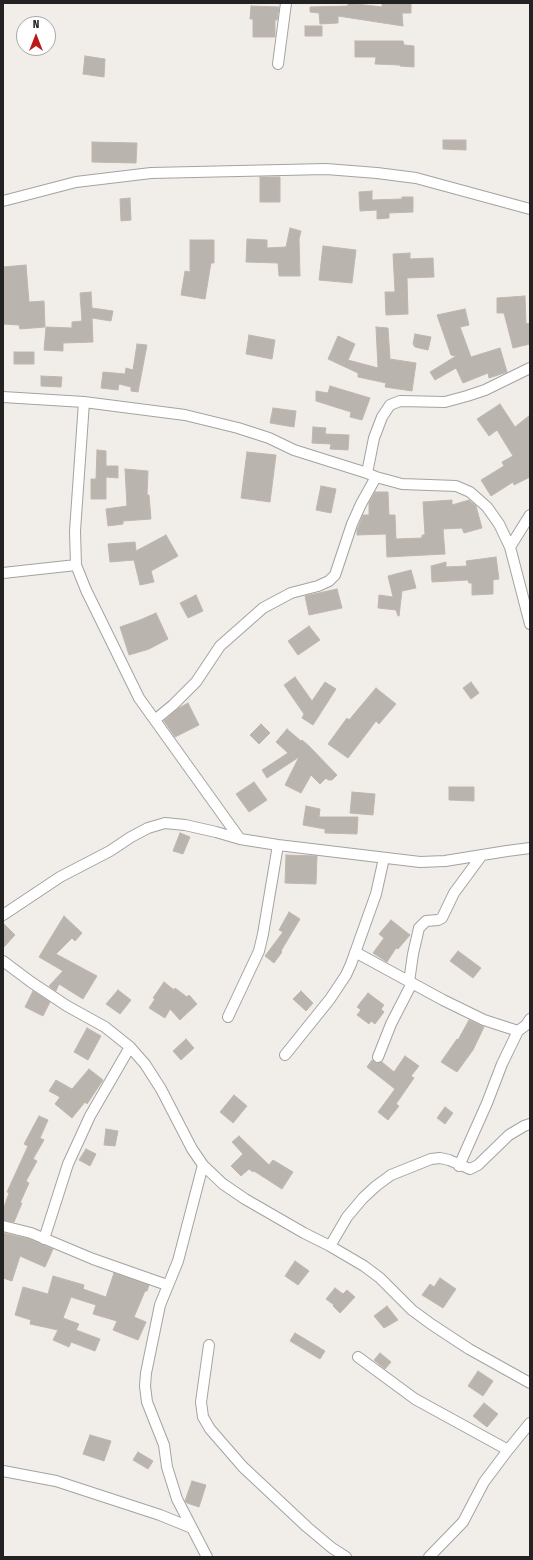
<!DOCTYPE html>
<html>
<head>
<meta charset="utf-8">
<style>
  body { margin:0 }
  #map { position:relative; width:533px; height:1560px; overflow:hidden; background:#f1eeea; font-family:"Fira Sans Condensed",sans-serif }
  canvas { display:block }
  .frame { position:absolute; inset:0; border:4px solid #222; pointer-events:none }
  .north { position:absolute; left:16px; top:16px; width:40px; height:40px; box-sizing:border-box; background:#fff; border:1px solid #a7a7a7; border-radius:50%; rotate:0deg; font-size:11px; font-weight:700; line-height:16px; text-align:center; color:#222 }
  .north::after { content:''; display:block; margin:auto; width:14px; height:18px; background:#be1617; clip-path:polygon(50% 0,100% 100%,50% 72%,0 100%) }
</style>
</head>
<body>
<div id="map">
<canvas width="533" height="1560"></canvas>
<div class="frame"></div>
<div class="north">N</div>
</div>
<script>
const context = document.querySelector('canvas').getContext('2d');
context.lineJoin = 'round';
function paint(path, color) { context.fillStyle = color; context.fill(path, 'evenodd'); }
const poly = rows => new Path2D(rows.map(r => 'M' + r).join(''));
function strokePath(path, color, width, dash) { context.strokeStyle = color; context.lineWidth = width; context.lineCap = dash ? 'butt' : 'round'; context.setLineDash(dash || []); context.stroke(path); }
const building = poly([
  [348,3,382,7,382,3,411,3,411,13,402,13,403,26,338,16,338,23,320,24,319,13,310,12,310,7,348,6,348,3],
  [251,6,279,7,277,20,275,20,275,37,253,37,253,19,250,19,251,6],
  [305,26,322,26,322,36,305,36,305,26],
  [355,41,403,41,404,45,414,46,414,67,400,66,400,65,375,64,376,57,355,57,355,41],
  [85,56,105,59,104,77,83,74,85,56],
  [443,140,466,140,466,150,443,149,443,140],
  [92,142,137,143,136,163,92,162,92,142],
  [260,177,280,177,280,202,260,202,260,177],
  [372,191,372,200,402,199,402,197,413,197,413,212,389,213,389,218,377,219,377,210,360,211,359,192,372,191],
  [130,198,131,220,121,221,120,199,130,198],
  [290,228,301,231,299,239,300,276,279,276,278,263,246,262,247,239,267,240,267,248,286,247,290,228],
  [190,240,214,240,214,263,211,263,205,299,181,295,185,271,190,272,190,240],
  [323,246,356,250,352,283,319,280,323,246],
  [410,253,410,259,433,258,434,277,407,278,408,314,386,315,385,292,395,292,393,254,410,253],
  [26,265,29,302,44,301,45,327,20,329,19,325,3,324,3,267,26,265],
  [91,292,92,308,113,311,111,321,92,318,93,342,63,343,63,351,44,350,46,327,72,328,72,322,82,321,80,293,91,292],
  [525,296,526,324,530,323,530,344,513,348,504,313,497,313,497,298,525,296],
  [465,309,469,325,460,327,471,357,500,348,507,372,489,378,488,373,463,383,456,368,435,380,430,372,456,356,451,355,437,315,465,309],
  [376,327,388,328,390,359,416,363,412,391,385,387,386,383,358,377,358,373,328,359,338,336,355,344,348,360,378,368,376,327],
  [415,334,431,337,428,350,415,347,413,344,415,334],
  [249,335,275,340,272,359,246,354,249,335],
  [137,344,147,345,138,392,131,391,131,387,119,384,118,390,101,388,103,372,125,374,126,368,133,370,137,344],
  [14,352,34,352,34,364,14,364,14,352],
  [41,376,62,377,61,387,41,386,41,376],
  [330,386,370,398,362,420,350,417,351,412,316,401,316,391,328,393,330,386],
  [500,404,515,427,530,415,530,477,514,485,513,482,491,496,481,480,504,466,502,462,513,456,497,430,489,436,477,419,500,404],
  [273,408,296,411,294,427,270,423,273,408],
  [313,427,326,428,325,434,349,435,348,450,330,449,331,444,312,443,313,427],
  [97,450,106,451,106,466,118,466,118,478,106,477,106,499,91,499,91,479,96,479,97,450],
  [247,452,276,455,270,502,241,498,247,452],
  [125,469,148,471,147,495,149,495,151,519,123,521,123,524,108,526,106,509,127,506,125,469],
  [321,486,336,489,331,513,316,510,321,486],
  [375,492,388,492,389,515,395,515,396,539,422,538,422,535,425,535,423,502,452,500,452,505,469,500,476,506,482,528,464,533,462,528,443,529,445,554,387,557,386,534,357,535,357,530,363,515,369,515,369,503,375,492],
  [166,535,178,556,151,571,154,582,140,585,134,560,110,562,108,544,135,542,136,551,166,535],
  [496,557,499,579,493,580,493,594,472,595,472,583,469,583,468,580,432,582,431,566,446,562,446,567,467,566,466,561,496,557],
  [411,570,416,588,402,591,399,616,398,616,396,610,378,608,379,595,393,597,388,576,411,570],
  [337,589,342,608,309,615,305,596,337,589],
  [196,595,203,611,188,618,180,603,196,595],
  [156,613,168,639,149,649,129,655,120,627,140,620,156,613],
  [309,626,320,640,298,655,288,641,309,626],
  [295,677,312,701,325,682,336,689,313,725,302,718,304,714,284,685,295,677],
  [471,682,479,693,471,699,463,688,471,682],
  [376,688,396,704,379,724,376,721,348,758,328,744,347,718,349,720,376,688],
  [188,703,199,725,175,737,164,721,179,708,188,703],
  [261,724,270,733,259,744,250,735,261,724],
  [287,729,301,741,302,740,309,746,337,775,332,780,328,780,326,778,320,784,311,775,301,793,285,785,299,757,267,778,262,770,288,753,276,742,287,729],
  [254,782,267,800,249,812,236,794,254,782],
  [449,787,474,787,474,801,449,800,449,787],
  [352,792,375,794,373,815,350,813,352,792],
  [306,806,320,809,319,817,358,817,357,834,325,833,325,829,303,825,306,806],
  [180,833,190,837,183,854,173,851,180,833],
  [286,855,317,856,316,884,285,883,286,855],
  [289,912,300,919,281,951,282,952,274,963,265,956,283,932,279,930,289,912],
  [64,916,82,933,75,941,72,938,56,954,97,976,83,999,59,984,56,991,49,986,63,971,39,957,64,916],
  [391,920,410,935,398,949,396,948,387,962,373,953,384,938,379,934,391,920],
  [3,923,15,935,3,948,3,923],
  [458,951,481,968,473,978,450,961,458,951],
  [164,982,174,990,175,988,187,997,189,995,197,1004,180,1020,170,1009,165,1018,149,1008,155,999,153,998,164,982],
  [118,990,131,1000,120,1014,106,1004,118,990],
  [33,991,50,1002,43,1016,25,1007,33,991],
  [301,991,313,1003,306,1011,293,999,301,991],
  [368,993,384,1005,381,1009,384,1012,375,1024,371,1021,369,1024,357,1015,361,1010,357,1007,368,993],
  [469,1020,484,1027,473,1050,457,1072,441,1062,457,1039,458,1040,469,1020],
  [87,1028,101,1036,88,1060,74,1052,87,1028],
  [186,1039,194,1048,181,1060,173,1051,186,1039],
  [405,1056,419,1066,411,1076,414,1078,396,1104,399,1106,388,1120,378,1112,395,1089,367,1067,372,1060,376,1063,382,1062,394,1072,405,1056],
  [89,1069,103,1080,87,1104,85,1102,72,1118,55,1104,60,1097,49,1091,56,1080,72,1089,89,1069],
  [234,1095,247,1106,233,1123,220,1112,234,1095],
  [445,1107,453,1113,445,1124,437,1118,445,1107],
  [39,1116,48,1120,40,1138,44,1140,33,1159,37,1161,26,1181,29,1183,20,1203,22,1203,14,1222,3,1220,3,1210,9,1193,7,1192,28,1146,24,1144,39,1116],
  [106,1129,118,1131,115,1146,104,1145,106,1129],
  [239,1136,269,1165,273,1160,293,1172,282,1189,254,1171,253,1172,249,1169,241,1176,231,1166,243,1154,232,1142,239,1136],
  [86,1149,96,1154,90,1166,79,1160,86,1149],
  [3,1233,29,1239,53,1249,45,1267,20,1256,12,1281,3,1278,3,1233],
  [295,1261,309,1271,298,1285,285,1276,295,1261],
  [114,1273,149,1285,147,1291,145,1291,134,1317,146,1322,138,1340,113,1330,117,1321,93,1314,96,1305,71,1297,63,1318,79,1324,76,1330,100,1339,95,1351,71,1342,69,1347,53,1340,58,1330,30,1324,31,1320,15,1315,23,1287,48,1294,53,1276,84,1285,83,1289,106,1297,114,1273],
  [440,1278,456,1289,443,1308,422,1295,430,1284,434,1287,440,1278],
  [335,1288,343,1294,347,1290,355,1297,340,1313,333,1306,334,1305,326,1299,335,1288],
  [387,1306,398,1320,384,1328,374,1316,387,1306],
  [295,1333,325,1351,320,1359,290,1341,295,1333],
  [380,1353,391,1362,385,1369,374,1360,380,1353],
  [478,1371,493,1381,483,1396,468,1386,478,1371],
  [484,1403,498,1414,487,1427,473,1416,484,1403],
  [90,1435,111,1441,104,1461,83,1454,90,1435],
  [138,1452,153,1461,148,1469,133,1460,138,1452],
  [192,1481,206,1485,199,1507,187,1503,185,1501,192,1481]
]);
const street = poly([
  [278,64,286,3],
  [3,201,76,182,151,173,326,169,377,173,416,178,530,209],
  [3,397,84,402,185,415,238,428,269,438,294,450,367,473,376,477,402,484,456,486,470,492,487,507,499,524,510,547,530,624],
  [84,402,75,531,76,565,86,590,139,698,240,839],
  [367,473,374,438,382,417,390,405,400,401,445,402,467,396,485,390,530,368],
  [510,547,530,515],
  [3,573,76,565],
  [156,719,173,705,196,682,220,646,263,608,291,593,318,586,329,581,335,575,352,524,361,504,376,477],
  [3,915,60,877,110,851,131,837,148,828,165,823,185,825,216,832,240,839,278,845,420,862,445,861,507,851,530,848],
  [355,952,443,1000,484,1020,518,1031,526,1025,530,1019],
  [3,961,31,982,67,1006,105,1027,130,1047,145,1064,161,1089,192,1149,203,1165,223,1184,245,1199,304,1233,330,1246,364,1266,380,1278,412,1310,431,1324,469,1349,530,1383],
  [409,982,413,954,419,928,426,921,438,920,442,918,454,893,482,855],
  [228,1017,259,951,263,934,278,845],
  [285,1055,330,999,346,975,351,964,376,894,384,858],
  [378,1057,391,1024,412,983],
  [203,1165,178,1261,160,1305,146,1373,145,1386,147,1402,164,1445,167,1467,177,1499,207,1557],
  [459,1166,487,1103,502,1064,518,1031],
  [3,1226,31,1233,93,1259,167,1285],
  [44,1239,68,1164,90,1116,130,1047],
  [330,1246,347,1217,363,1198,376,1186,391,1175,431,1159,440,1158,449,1160,470,1169,478,1165,509,1135,524,1126,530,1124],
  [209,1345,201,1402,203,1417,210,1429,243,1467,307,1527,332,1548,346,1557],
  [358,1357,415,1399,508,1450],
  [3,1471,56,1481,160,1515,192,1528],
  [429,1557,463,1522,484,1482,508,1450,530,1423]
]);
paint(building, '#bab4af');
strokePath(building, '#c1b6ad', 1);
strokePath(street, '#a3a3a3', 12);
strokePath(street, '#fff', 10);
</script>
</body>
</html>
